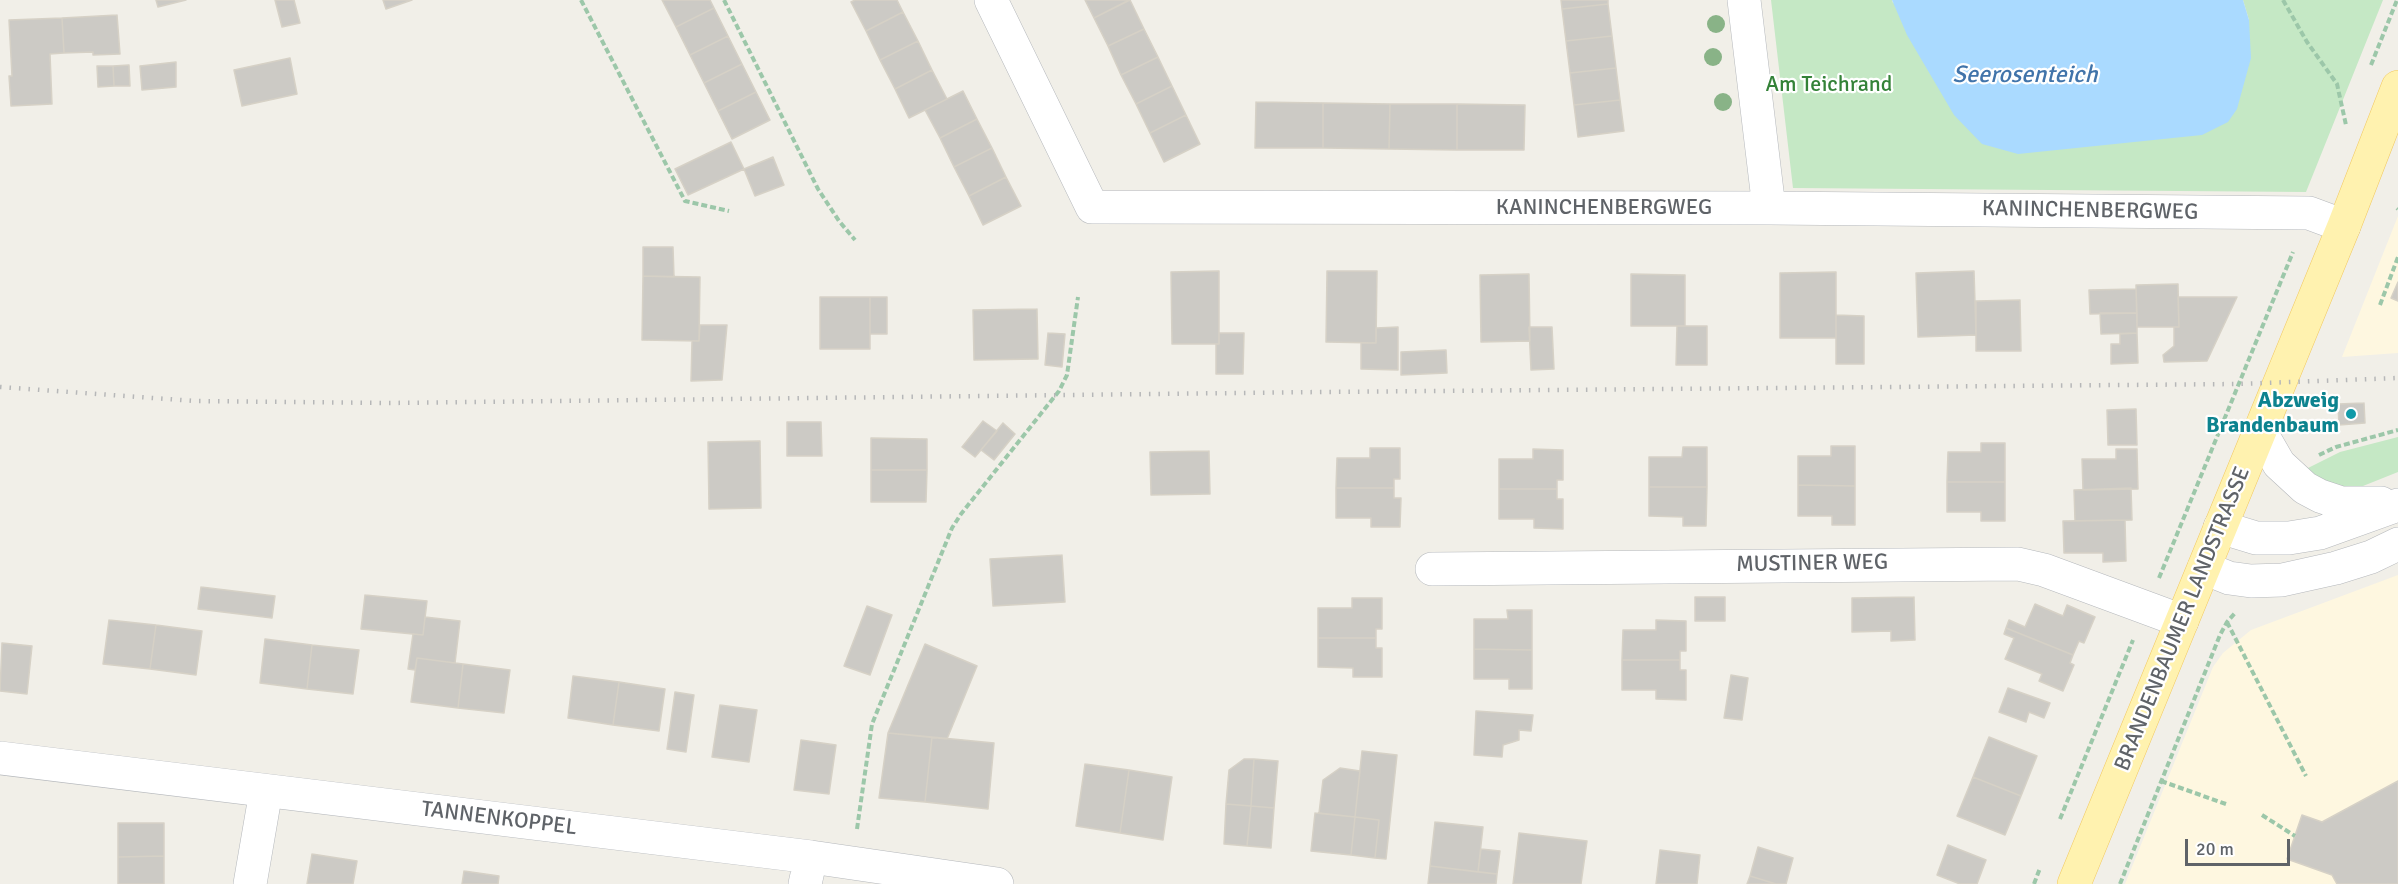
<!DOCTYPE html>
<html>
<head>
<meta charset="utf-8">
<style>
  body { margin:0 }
  #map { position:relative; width:2398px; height:884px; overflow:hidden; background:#f1efe8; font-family:Signika,sans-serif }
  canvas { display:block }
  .scale { position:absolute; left:2185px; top:839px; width:105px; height:27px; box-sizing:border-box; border:3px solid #5f6368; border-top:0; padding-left:8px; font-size:18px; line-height:21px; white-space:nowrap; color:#5f6368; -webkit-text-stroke:4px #fff; paint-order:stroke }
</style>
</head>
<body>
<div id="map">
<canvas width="2398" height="884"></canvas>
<div class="scale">20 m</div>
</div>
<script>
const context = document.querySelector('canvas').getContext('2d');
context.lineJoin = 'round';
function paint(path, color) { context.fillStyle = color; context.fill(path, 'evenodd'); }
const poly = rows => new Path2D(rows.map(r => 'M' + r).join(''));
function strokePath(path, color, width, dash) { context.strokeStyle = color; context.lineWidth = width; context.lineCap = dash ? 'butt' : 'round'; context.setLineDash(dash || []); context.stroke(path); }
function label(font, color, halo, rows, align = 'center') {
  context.font = font + ' Signika,sans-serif'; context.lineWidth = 4.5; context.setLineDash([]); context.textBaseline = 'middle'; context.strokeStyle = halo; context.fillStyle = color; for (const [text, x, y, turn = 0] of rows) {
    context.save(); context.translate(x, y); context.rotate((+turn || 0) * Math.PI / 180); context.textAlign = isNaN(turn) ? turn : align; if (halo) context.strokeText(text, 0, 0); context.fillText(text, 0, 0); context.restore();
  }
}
const commercial = poly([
  [2398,216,2398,353,2342,357],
  [2398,575,2398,884,2125,884,2213,667,2223,653,2251,630]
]);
const green = poly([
  [1771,0,1892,0,1893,3,2249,20,2243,0,2383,0,2306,192,1793,188],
  [2398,437,2398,472,2363,486,2350,489,2334,487,2304,470,2340,452]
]);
const water = poly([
  [1892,0,2243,0,2249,20,2251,58,2237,109,2228,122,2202,135,2018,154,1982,144,1954,115,1907,35]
]);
const building = poly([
  [156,0,186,0,158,7,156,0],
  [275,0,294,0,300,23,282,27,275,0],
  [383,0,412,0,386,9,383,0],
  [662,0,710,0,714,8,676,27,662,0],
  [855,0,897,0,903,12,866,31,851,2,855,0],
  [1085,0,1129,0,1094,18,1085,0],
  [1130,0,1144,29,1108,46,1094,18,1130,0],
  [1561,0,1608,0,1608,4,1562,9,1561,0],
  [1608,4,1612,36,1566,41,1562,9,1608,4],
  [714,8,728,36,690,55,676,27,714,8],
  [903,12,918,41,880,60,866,31,903,12],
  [117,15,120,54,93,55,93,52,64,53,62,18,117,15],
  [62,18,64,53,50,54,52,104,11,106,9,76,12,76,9,20,62,18],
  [1144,29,1158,57,1121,75,1108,46,1144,29],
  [728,36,742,64,704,83,690,55,728,36],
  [1612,36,1616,68,1570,73,1566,41,1612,36],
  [918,41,932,70,895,89,880,60,918,41],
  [1158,57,1172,86,1136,104,1121,75,1158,57],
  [290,58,297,94,242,106,234,70,290,58],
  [176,62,176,87,142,90,140,66,176,62],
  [742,64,756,92,718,111,704,83,742,64],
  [129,65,130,86,114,86,113,66,129,65],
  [97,66,113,66,114,86,98,87,97,66],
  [1616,68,1620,100,1574,105,1570,73,1616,68],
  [932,70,947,99,909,118,895,89,932,70],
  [1172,86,1186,115,1150,133,1136,104,1172,86],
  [963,91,977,119,940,138,925,110,963,91],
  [756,92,770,120,732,139,718,111,756,92],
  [1620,100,1624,131,1578,137,1574,105,1620,100],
  [1256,102,1323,103,1323,148,1255,148,1256,102],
  [1323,103,1390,104,1389,149,1323,148,1323,103],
  [1390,104,1457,104,1457,150,1389,149,1390,104],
  [1457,104,1525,105,1524,150,1457,150,1457,104],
  [1186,115,1200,144,1164,162,1150,133,1186,115],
  [977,119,992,148,954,167,940,138,977,119],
  [731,142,744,169,688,195,675,169,731,142],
  [992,148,1006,177,969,196,954,167,992,148],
  [773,157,784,185,755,196,744,169,773,157],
  [1006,177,1021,206,983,225,969,196,1006,177],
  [643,247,673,247,674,277,643,276,643,247],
  [1219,271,1219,344,1172,344,1171,272,1219,271],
  [1327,271,1377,271,1376,343,1326,342,1327,271],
  [1974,271,1976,335,1918,337,1916,273,1974,271],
  [1836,272,1836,338,1780,338,1780,273,1836,272],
  [1529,274,1530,341,1481,342,1480,275,1529,274],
  [1631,274,1685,275,1685,326,1631,326,1631,274],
  [643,276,700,277,699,341,642,340,643,276],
  [2398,282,2398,301,2391,298,2398,282],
  [2178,284,2179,327,2137,327,2136,285,2178,284],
  [2136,289,2137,313,2090,314,2089,290,2136,289],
  [820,297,870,297,870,349,820,349,820,297],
  [870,297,887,297,887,334,870,334,870,297],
  [2178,297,2237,297,2207,361,2164,362,2163,355,2174,346,2174,327,2179,327,2178,297],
  [2020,300,2021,351,1976,351,1976,301,2020,300],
  [1037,309,1038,359,974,360,973,310,1037,309],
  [2100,313,2137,313,2137,333,2101,334,2100,313],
  [1836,315,1864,316,1864,364,1836,364,1836,315],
  [700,325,727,325,722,380,691,381,692,341,699,341,700,325],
  [1677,326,1707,326,1707,365,1676,365,1677,326],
  [1398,327,1398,370,1361,369,1361,343,1376,343,1376,328,1398,327],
  [1529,327,1552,327,1554,369,1531,370,1529,327],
  [1048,333,1065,334,1062,367,1045,365,1048,333],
  [1219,333,1244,333,1243,374,1216,374,1216,344,1219,344,1219,333],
  [2137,333,2138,363,2111,364,2111,344,2120,344,2120,334,2137,333],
  [1446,350,1447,373,1401,375,1401,352,1446,350],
  [2364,403,2365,423,2339,425,2338,404,2364,403],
  [2136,409,2137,445,2108,445,2107,410,2136,409],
  [983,421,997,431,975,457,962,447,983,421],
  [787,422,821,422,822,456,787,456,787,422],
  [1003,423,1015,434,994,460,981,450,1003,423],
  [871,438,927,439,927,470,871,470,871,438],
  [760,441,761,508,709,509,708,442,760,441],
  [1981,443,2005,443,2005,482,1947,482,1948,452,1981,452,1981,443],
  [1831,446,1855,446,1855,486,1798,485,1798,456,1831,456,1831,446],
  [1683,447,1707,447,1707,487,1649,487,1649,457,1682,457,1683,447],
  [1370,448,1400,448,1400,479,1394,479,1394,488,1336,488,1337,458,1370,458,1370,448],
  [1533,449,1563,450,1563,480,1557,480,1557,489,1499,489,1499,459,1533,459,1533,449],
  [2116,449,2137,449,2138,489,2083,490,2082,459,2116,459,2116,449],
  [1209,451,1210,494,1151,495,1150,452,1209,451],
  [871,470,927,470,926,502,871,502,871,470],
  [1947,482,2005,482,2005,521,1981,521,1981,512,1947,512,1947,482],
  [1798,485,1855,486,1855,525,1832,525,1832,516,1798,516,1798,485],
  [1649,487,1707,487,1706,526,1683,526,1683,517,1649,516,1649,487],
  [1336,488,1394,488,1394,498,1401,498,1400,527,1371,527,1371,518,1336,518,1336,488],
  [2131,488,2132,520,2075,521,2074,490,2131,488],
  [1499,489,1557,489,1557,499,1563,499,1563,529,1534,528,1534,519,1499,519,1499,489],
  [2125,520,2126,561,2103,562,2103,553,2064,553,2063,521,2125,520],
  [1062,555,1065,602,993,606,990,559,1062,555],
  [201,587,275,596,272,618,198,609,201,587],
  [365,595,427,601,423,635,361,629,365,595],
  [1695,597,1725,597,1725,621,1695,621,1695,597],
  [1914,597,1915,640,1891,641,1891,631,1852,632,1852,598,1914,597],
  [1352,598,1382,598,1382,629,1376,629,1376,638,1318,638,1318,608,1352,608,1352,598],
  [2035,604,2063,616,2067,605,2095,617,2084,643,2079,641,2073,655,2006,628,2009,620,2025,627,2035,604],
  [867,606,892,615,870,675,844,666,867,606],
  [1507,610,1532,610,1532,650,1474,649,1474,619,1508,619,1507,610],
  [425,617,460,621,455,663,417,658,415,670,408,669,413,634,423,635,425,617],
  [109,620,156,625,150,669,103,664,109,620],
  [1656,620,1686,621,1686,651,1680,651,1680,660,1622,660,1623,630,1656,630,1656,620],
  [156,625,202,631,196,675,150,669,156,625],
  [2006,628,2073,655,2070,663,2074,665,2063,691,2039,681,2042,674,2005,659,2014,638,2004,634,2006,628],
  [1318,638,1376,638,1376,648,1382,648,1382,677,1353,677,1353,668,1318,667,1318,638],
  [265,639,312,645,307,689,260,683,265,639],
  [2,643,32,646,27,694,0,691,2,643],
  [925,644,977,666,947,739,888,733,925,644],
  [312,645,359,650,353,694,307,689,312,645],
  [1474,649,1532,650,1532,689,1509,689,1509,679,1474,679,1474,649],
  [417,658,463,664,458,708,411,702,417,658],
  [1622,660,1680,660,1680,670,1686,670,1686,700,1656,699,1656,690,1622,690,1622,660],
  [463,664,510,670,504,713,458,708,463,664],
  [1731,675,1748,678,1742,720,1724,718,1731,675],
  [573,676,619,682,613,725,568,718,573,676],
  [619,682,665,689,659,731,613,725,619,682],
  [2008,688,2050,703,2044,718,2029,712,2026,722,1999,712,2008,688],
  [675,692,694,695,686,752,667,749,675,692],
  [720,705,757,710,749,762,712,757,720,705],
  [1476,711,1533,715,1531,731,1519,730,1519,740,1503,745,1502,757,1474,755,1476,711],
  [888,733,932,737,925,802,879,798,888,733],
  [932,737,994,743,988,809,925,802,932,737],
  [1989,737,2037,756,2021,796,1973,777,1989,737],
  [801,740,836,745,829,794,794,790,801,740],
  [1362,751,1397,755,1386,859,1375,858,1379,820,1355,817,1362,751],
  [1244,759,1254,759,1251,806,1226,804,1229,770,1244,759],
  [1254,759,1278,761,1274,808,1251,806,1254,759],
  [1085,764,1129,770,1120,833,1076,826,1085,764],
  [1340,768,1360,771,1355,817,1319,813,1323,780,1340,768],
  [1129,770,1172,777,1163,840,1120,833,1129,770],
  [1973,777,2021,796,2005,835,1957,816,1973,777],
  [2398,781,2398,884,2337,884,2332,875,2287,859,2302,815,2322,822,2398,781],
  [1226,804,1251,806,1247,846,1224,844,1226,804],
  [1251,806,1274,808,1271,848,1247,846,1251,806],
  [1315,813,1355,817,1351,855,1311,851,1315,813],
  [1355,817,1379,820,1375,858,1351,855,1355,817],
  [1435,822,1483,827,1478,872,1430,866,1435,822],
  [118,823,164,823,164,856,118,857,118,823],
  [1519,833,1587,841,1581,884,1513,884,1519,833],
  [1948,845,1986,860,1977,884,1960,884,1937,875,1948,845],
  [1758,847,1793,858,1786,884,1776,884,1750,876,1758,847],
  [1481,849,1500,851,1497,874,1478,872,1481,849],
  [1660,850,1700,855,1697,884,1656,884,1660,850],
  [312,854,357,861,353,884,307,884,312,854],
  [164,856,164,884,118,884,118,857,164,856],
  [1430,866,1497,874,1496,884,1428,884,1430,866],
  [464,871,499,876,498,884,462,884,464,871],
  [1750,876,1776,884,1747,884,1750,876]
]);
const path = poly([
  [581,0,685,201,729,211],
  [724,0,818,189,839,221,855,240],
  [2283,0,2307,42,2337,84,2346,125],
  [2371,65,2397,0],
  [2397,208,2398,209],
  [2380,305,2398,257],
  [2319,455,2336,447,2398,430],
  [2159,578,2293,252],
  [2227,622,2306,776],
  [2161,781,2226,804],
  [2262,815,2295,836],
  [2060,819,2133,640],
  [857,829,872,724,952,528,961,514,1059,391,1067,375,1078,297],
  [2034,884,2040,868],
  [2120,884,2220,635,2227,622,2235,613]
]);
const minor = poly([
  [991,0,1092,207,1769,208,2309,213,2344,226],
  [1744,0,1769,208],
  [2260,431,2279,464,2305,488,2320,496,2341,503,2381,503],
  [2220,527,2256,538,2289,538,2320,533,2398,505],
  [2204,568,2229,578,2251,581,2282,580,2336,568,2371,557,2398,544],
  [1432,569,2018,564,2044,570,2182,621],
  [0,758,811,857,997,884],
  [250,884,266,791],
  [805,884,811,857]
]);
const major = poly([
  [2074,884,2344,226,2398,87]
]);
const rail = poly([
  [0,387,195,401,388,403,1322,392,2237,384,2398,378]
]);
const trees = [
  [1716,24],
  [1713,57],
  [1723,102]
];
const markers = [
  [2351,414,6,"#0f9aa8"]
];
const parkNames = [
  ["Am Teichrand",1829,85]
];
const streetNames = [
  ["KANINCHENBERGWEG",1604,208],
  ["KANINCHENBERGWEG",2090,211,1],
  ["MUSTINER WEG",1812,564,-1],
  ["BRANDENBAUMER LANDSTRASSE",2183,619,-68],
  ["TANNENKOPPEL",499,819,7]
];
const cultureNames = [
  ["Abzweig",2339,401],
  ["Brandenbaum",2339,426]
];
const waterNames = [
  ["Seerosenteich",2025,76]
];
paint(commercial, '#fef7e0');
paint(green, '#c5e8c5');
paint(water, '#aadaff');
paint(building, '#cccac5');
strokePath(building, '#d6d1c6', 1.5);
strokePath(minor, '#b5b8bc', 34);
strokePath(major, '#f2c960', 34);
strokePath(path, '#9cc7a9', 4, [6, 3]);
strokePath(minor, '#fff', 33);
strokePath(major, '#fff2af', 33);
strokePath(rail, '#b6b7b8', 4.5, [1.5, 8]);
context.fillStyle = '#89b387';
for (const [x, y] of trees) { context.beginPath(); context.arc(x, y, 9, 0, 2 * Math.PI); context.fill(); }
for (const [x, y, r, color] of markers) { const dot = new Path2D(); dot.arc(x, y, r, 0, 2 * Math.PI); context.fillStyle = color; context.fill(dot); strokePath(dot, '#fff', 2); }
label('22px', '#348238', '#fff', parkNames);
label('22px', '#5f6368', '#fff', streetNames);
label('bold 22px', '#0d838f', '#fff', cultureNames, 'right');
label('italic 24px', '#4174aa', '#fff', waterNames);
</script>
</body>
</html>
